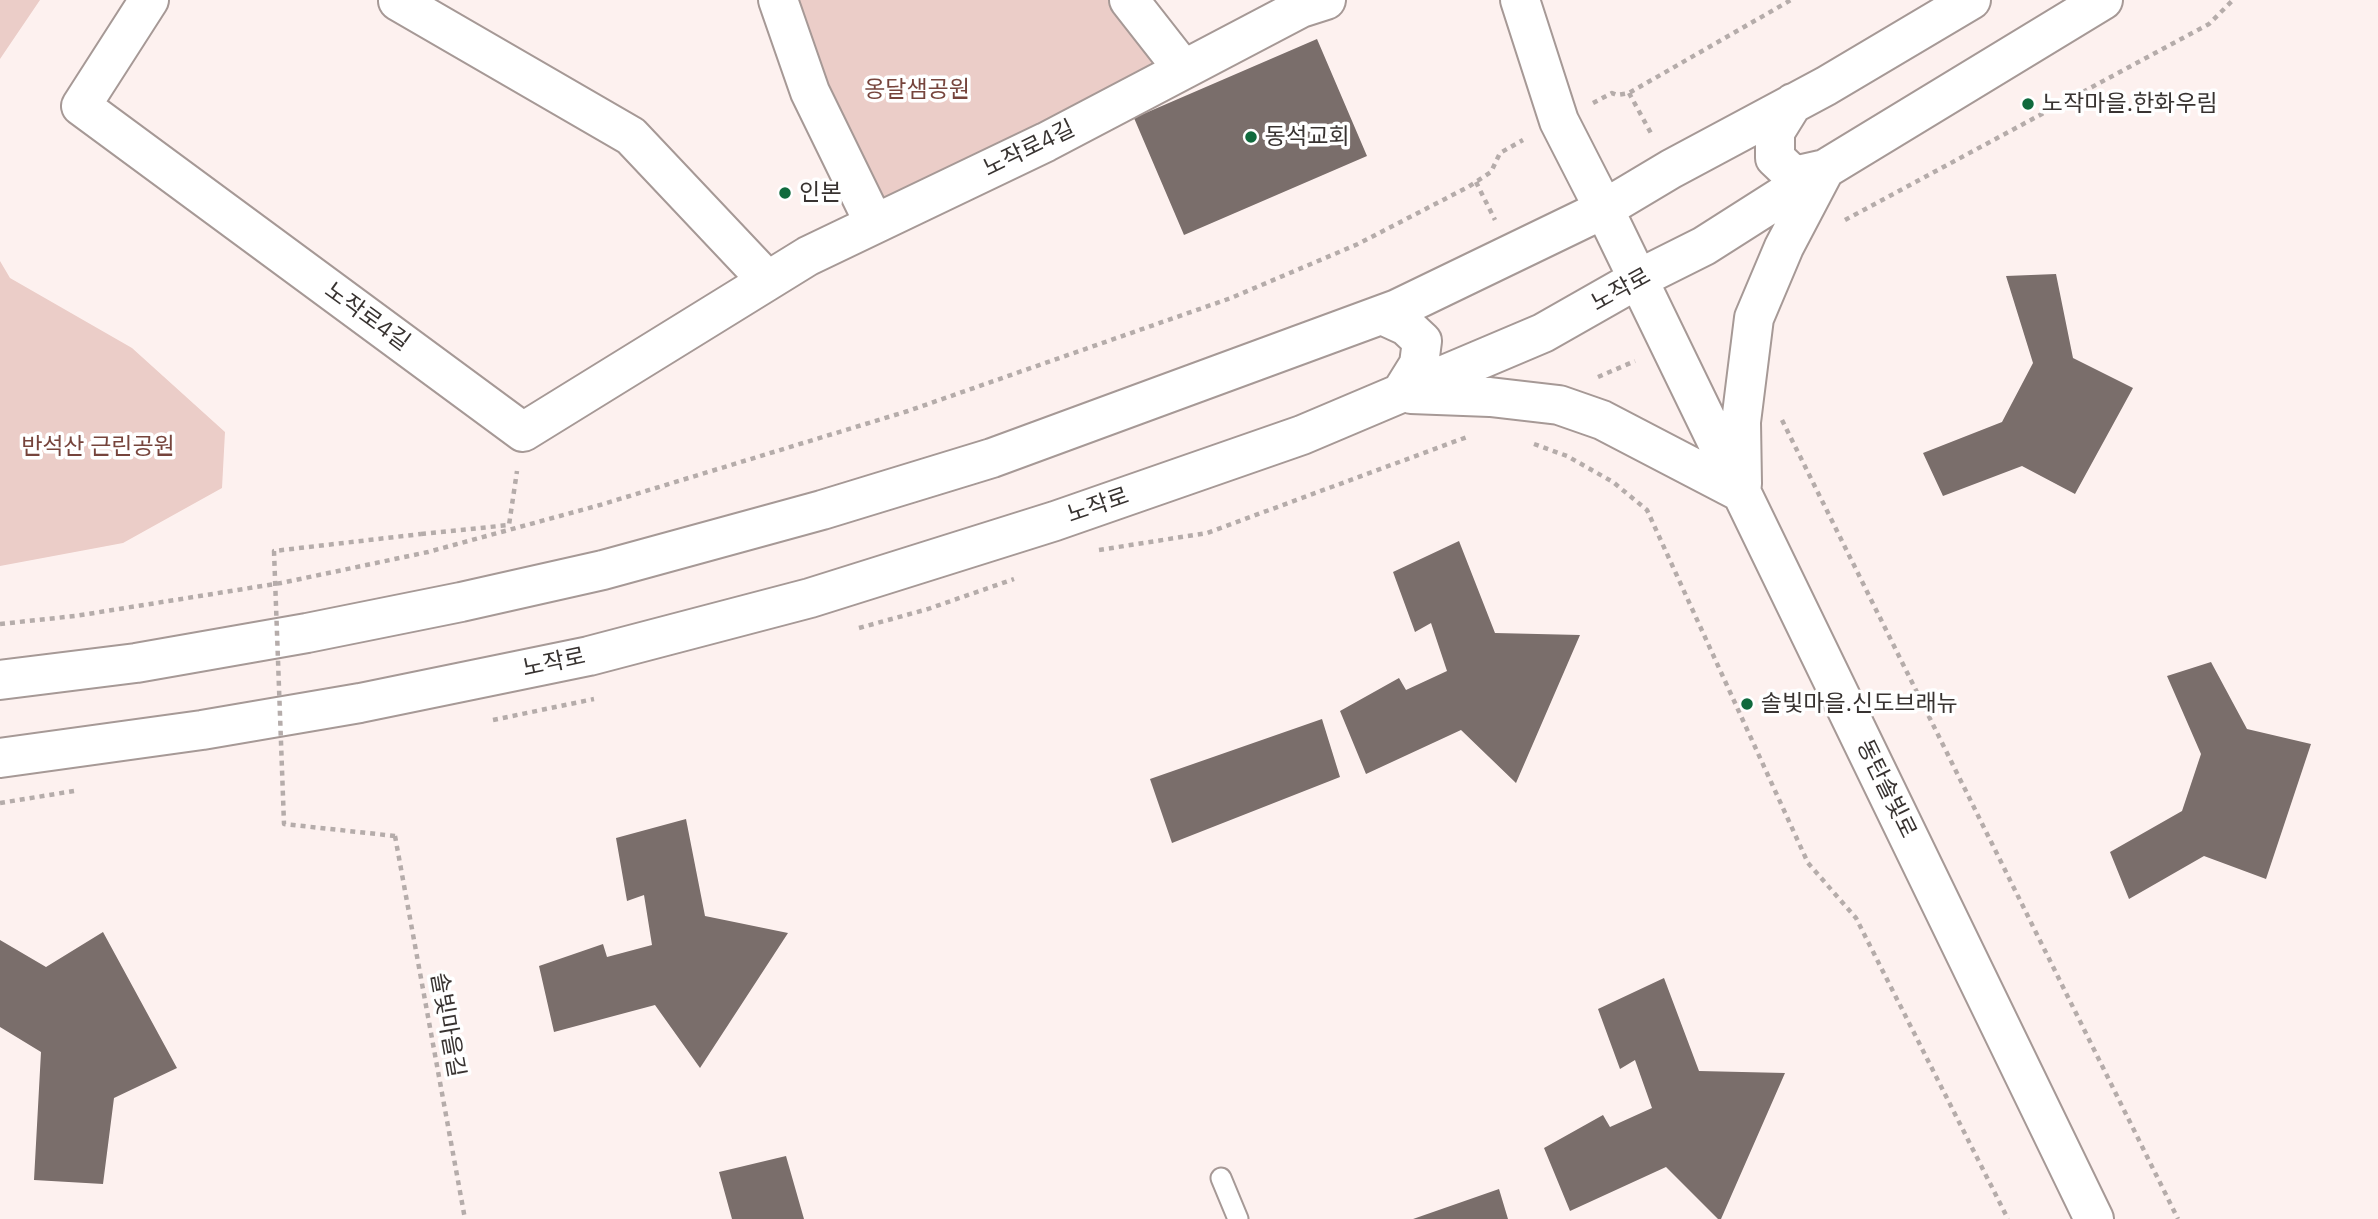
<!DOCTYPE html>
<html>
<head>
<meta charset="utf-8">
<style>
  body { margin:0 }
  canvas { display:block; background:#fdf1ef }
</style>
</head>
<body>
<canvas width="2378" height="1219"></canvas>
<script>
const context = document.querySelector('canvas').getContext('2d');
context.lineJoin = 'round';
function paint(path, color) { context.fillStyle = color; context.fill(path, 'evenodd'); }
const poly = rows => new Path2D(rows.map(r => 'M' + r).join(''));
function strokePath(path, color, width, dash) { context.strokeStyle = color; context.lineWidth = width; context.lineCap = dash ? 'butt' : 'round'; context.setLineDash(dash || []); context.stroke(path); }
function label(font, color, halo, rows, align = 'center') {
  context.font = font + ' "IBM Plex Sans","Noto Sans KR",sans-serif'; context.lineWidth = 7; context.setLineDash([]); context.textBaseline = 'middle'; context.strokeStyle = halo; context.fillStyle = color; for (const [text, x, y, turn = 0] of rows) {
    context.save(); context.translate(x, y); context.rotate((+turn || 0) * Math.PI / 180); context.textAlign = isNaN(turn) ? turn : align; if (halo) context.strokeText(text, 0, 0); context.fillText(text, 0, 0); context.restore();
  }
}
const green = poly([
  [0,0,40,0,0,59],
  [784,0,1117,0,1167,65,874,211],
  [0,261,10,278,132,348,225,432,222,488,123,543,0,566]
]);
const building = poly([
  [1317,39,1367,156,1184,235,1134,118],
  [2056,274,2073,358,2133,388,2075,494,2022,466,1943,496,1923,453,2002,422,2033,363,2006,276],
  [1459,541,1495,633,1580,635,1516,783,1461,730,1366,774,1340,711,1399,678,1406,690,1447,671,1431,623,1415,632,1393,572],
  [2211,662,2247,729,2311,744,2266,879,2204,856,2129,899,2110,852,2182,811,2201,754,2167,676],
  [1322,719,1340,777,1172,843,1150,779],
  [686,819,705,916,788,933,700,1068,655,1005,554,1032,539,966,603,944,607,957,652,945,644,895,627,901,616,838],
  [103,932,177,1068,114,1098,103,1184,34,1180,41,1052,0,1027,0,940,46,967],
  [1664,978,1699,1071,1785,1073,1721,1219,1718,1219,1666,1167,1570,1211,1544,1148,1603,1115,1610,1127,1652,1108,1635,1060,1620,1069,1598,1009],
  [786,1156,804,1219,732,1219,719,1172],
  [1499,1189,1508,1219,1413,1219]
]);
const path = poly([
  [1629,93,1652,135],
  [1593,103,1612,93,1617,95,1629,93,1791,0],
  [1476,182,1495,220],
  [1845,220,2209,24,2233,0],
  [1598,377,1635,361],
  [1782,420,2178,1219],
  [1534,444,1567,456,1613,482,1647,510,1808,863,1856,918,2008,1219],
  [421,534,509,525,517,471],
  [1099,550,1207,533,1467,437],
  [0,624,75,616,281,583,428,552,600,505,908,411,1231,298,1358,244,1468,187,1491,172,1500,153,1523,140],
  [859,628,928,609,1014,579],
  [493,720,594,699],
  [0,803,74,791],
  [395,836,465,1219]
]);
const service = poly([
  [1221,1178,1238,1219]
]);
const minor = poly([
  [149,0,81,106,523,432,808,256,1046,142,1301,8,1326,0],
  [778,0,810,92,874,223],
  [1129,0,1183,69],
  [1520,0,1559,121,1604,209],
  [398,1,631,136,767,280]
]);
const tertiary = poly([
  [1793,103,1775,132,1775,158,1794,176,1825,169],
  [1604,209,2094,1219],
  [1382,315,1406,326,1422,341,1419,364,1401,393],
  [1411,394,1490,397,1559,405,1602,420,1742,493],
  [1742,484,1741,422,1754,318,1784,247,1825,169],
  [0,680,136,663,307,633,461,602,603,570,822,510,992,458,1397,309,1604,209,1671,169,1826,86,1971,0],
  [0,758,202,730,360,703,589,656,810,598,1055,521,1302,435,1543,333,1638,279,1704,246,1825,169,2103,0]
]);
const pathBridge = poly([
  [395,836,284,824,274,551,421,534]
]);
const markers = [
  [2028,104,7,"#106a3d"],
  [1251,137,7,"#106a3d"],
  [785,193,7,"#106a3d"],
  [1747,704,7,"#106a3d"]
];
const parkNames = [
  ["옹달샘공원",917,90],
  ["반석산 근린공원",98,447]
];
const poiNames = [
  ["노작마을.한화우림",2042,104],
  ["동석교회",1265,137],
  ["인본",799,193],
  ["솔빛마을.신도브래뉴",1761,704]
];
const streetNames = [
  ["노작로4길",1029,149,-26],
  ["노작로",1621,290,-29],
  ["노작로4길",367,317,36],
  ["노작로",1098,506,-19],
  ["노작로",554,663,-12],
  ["동탄솔빛로",1886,789,64],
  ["솔빛마을길",447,1025,80]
];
paint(green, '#ebcdc8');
paint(building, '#7a6e6b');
strokePath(service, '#a69996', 23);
strokePath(minor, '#a69996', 42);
strokePath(tertiary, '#a69996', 42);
strokePath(path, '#b5acaa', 4.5, [5, 5]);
strokePath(service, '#fff', 19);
strokePath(minor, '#fff', 38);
strokePath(tertiary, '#fff', 38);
strokePath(pathBridge, '#b5acaa', 4.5, [5, 5]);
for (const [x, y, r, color] of markers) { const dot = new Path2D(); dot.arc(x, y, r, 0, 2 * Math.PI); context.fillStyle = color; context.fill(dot); strokePath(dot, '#fff', 2.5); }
label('23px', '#76443c', '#fff', parkNames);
label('23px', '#383331', '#fff', poiNames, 'left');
label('23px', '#383331', '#fff', streetNames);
</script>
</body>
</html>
